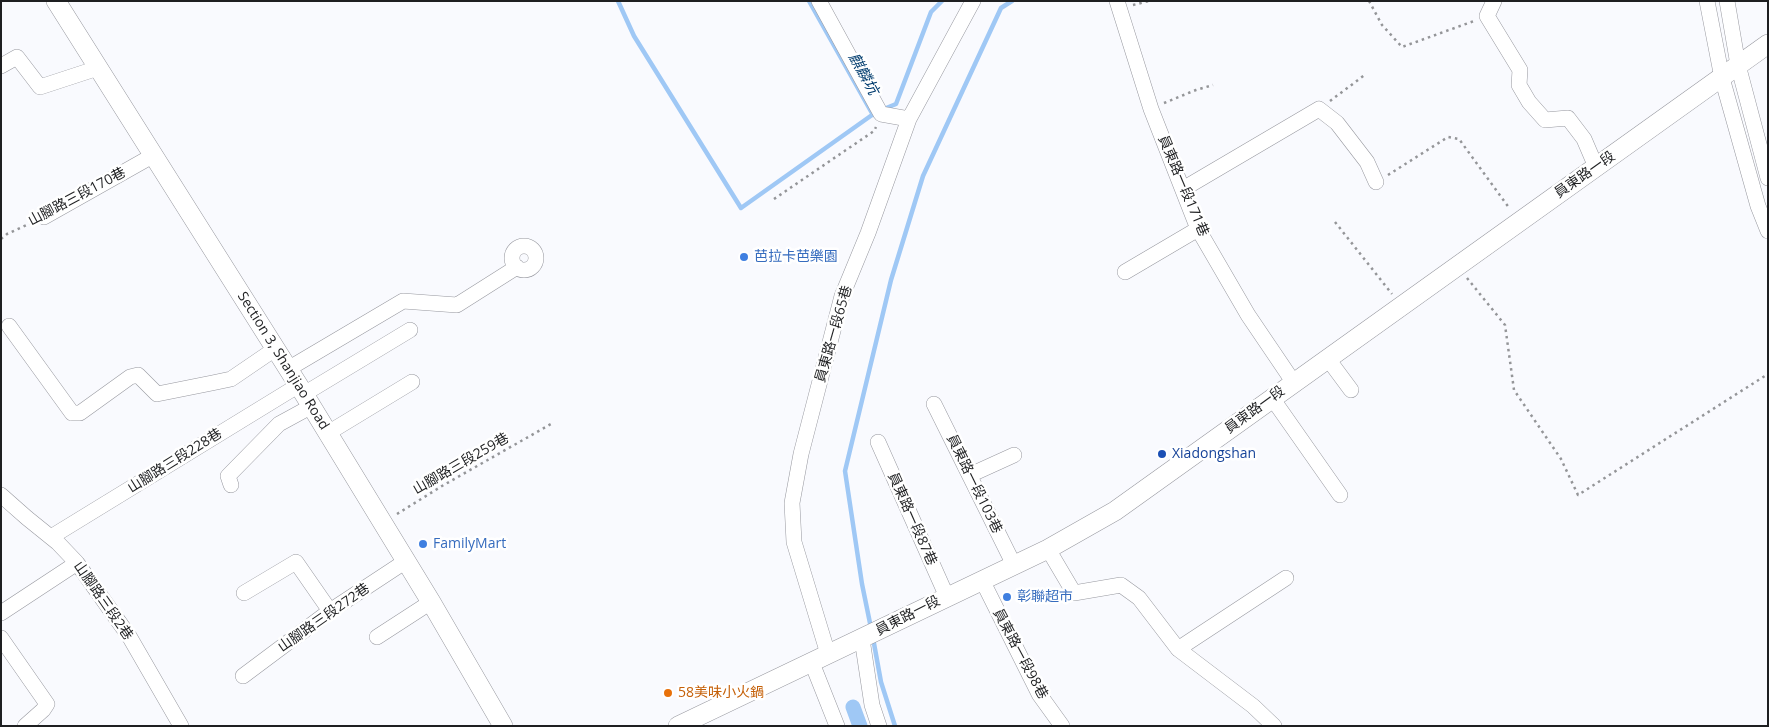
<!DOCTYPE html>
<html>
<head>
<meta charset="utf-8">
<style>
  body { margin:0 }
  #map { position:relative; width:1769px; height:727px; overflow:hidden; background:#f9fafe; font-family:"Open Sans",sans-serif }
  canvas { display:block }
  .frame { position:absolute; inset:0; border:2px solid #1e1f21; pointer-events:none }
</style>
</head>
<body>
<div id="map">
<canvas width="1769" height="727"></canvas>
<div class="frame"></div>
</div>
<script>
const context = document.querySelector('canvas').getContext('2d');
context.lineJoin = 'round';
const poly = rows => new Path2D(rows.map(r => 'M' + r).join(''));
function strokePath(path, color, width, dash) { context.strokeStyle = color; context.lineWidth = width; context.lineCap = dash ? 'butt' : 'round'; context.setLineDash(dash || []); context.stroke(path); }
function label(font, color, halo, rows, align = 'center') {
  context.font = font + ' "Open Sans","Noto Sans TC",sans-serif'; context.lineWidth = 5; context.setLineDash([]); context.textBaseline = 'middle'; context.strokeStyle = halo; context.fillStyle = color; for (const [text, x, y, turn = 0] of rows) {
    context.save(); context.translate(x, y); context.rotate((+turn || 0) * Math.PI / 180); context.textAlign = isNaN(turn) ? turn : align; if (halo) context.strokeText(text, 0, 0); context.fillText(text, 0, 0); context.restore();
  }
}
const stream = poly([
  [618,1,634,36,741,208,872,115],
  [809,1,873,115],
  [884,109,896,104,931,12,942,1],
  [871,628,862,584,845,471,891,280,923,176,1001,8,1012,1],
  [873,638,881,682,895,726]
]);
const canal = poly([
  [853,707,860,726]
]);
const path = poly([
  [1369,1,1382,25,1402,47,1474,21],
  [1133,5,1149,1],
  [1330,101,1366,74],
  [1164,103,1196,90,1213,85],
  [1388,175,1448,137,1459,139,1510,209],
  [774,199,874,131,876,127],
  [1335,222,1392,294],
  [1,239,7,234,31,223],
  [1467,278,1505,325,1514,390,1561,459,1578,495,1768,374],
  [397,514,442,486,551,424]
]);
const minor = poly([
  [819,1,881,114,909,119],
  [1117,1,1151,109,1198,229,1248,315,1294,383],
  [1494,1,1487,16,1520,70,1519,85,1529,102,1545,120,1568,118,1584,139,1596,167],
  [1707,1,1722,78,1758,206,1768,231],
  [1727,1,1738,65,1768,178],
  [1,66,17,57,40,87,98,68],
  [1183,189,1319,109,1337,123,1367,162,1376,182],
  [44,217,154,155],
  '512 258a12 12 0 1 1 24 0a12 12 0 1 1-24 0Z',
  [1125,272,1198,229],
  [9,326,72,413,80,413,130,377,138,375,157,394,212,383,231,379,275,349],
  [1328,359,1351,390],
  [288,369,403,301,457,305,517,267],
  [304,394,410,330],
  [1272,398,1340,495],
  [934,404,1014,565],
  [328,433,412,382],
  [878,442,947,597],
  [970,475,1014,455],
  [231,485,228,476,279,424,312,406],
  [1,495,27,518,58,543,77,563,129,636,181,726],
  [51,537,299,385],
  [1048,549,1074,593,1121,585,1139,598,1178,649,1253,706,1274,726],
  [982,580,1039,694,1062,726],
  [244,593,296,562,330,611],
  [1,613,77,563],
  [377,637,431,602],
  [1,638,47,704,43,710,25,726],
  [862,639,872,705,879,726],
  [1178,649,1286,578],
  [828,654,794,542,792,503,801,454,842,296,868,233,909,119,973,1],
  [812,663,837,726],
  [243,676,330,611,406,561]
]);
const major = poly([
  [56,1,304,394,431,602,503,726],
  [678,726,1048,549,1115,511,1768,44]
]);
const markers = [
  [744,257,5,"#3f7fe0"],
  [1162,454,5,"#1a4fb4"],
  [423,544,5,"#3f7fe0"],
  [1007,597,5,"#3f7fe0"],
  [668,693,5,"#e8710a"]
];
const streetNames = [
  ["員東路一段",1585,175,-35],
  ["員東路一段171巷",1183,186,67],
  ["山腳路三段170巷",77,197,-28],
  ["員東路一段65巷",834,334,-74],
  ["Section 3, Shanjiao Road",283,361,58],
  ["員東路一段",1255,410,-36],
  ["山腳路三段228巷",175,461,-32],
  ["山腳路三段259巷",461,464,-30],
  ["員東路一段103巷",974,484,64],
  ["員東路一段87巷",912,519,66],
  ["山腳路三段2巷",103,601,55],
  ["員東路一段",908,616,-27],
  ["山腳路三段272巷",324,618,-35],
  ["員東路一段98巷",1020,654,62]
];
const shopNames = [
  ["芭拉卡芭樂園",754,257],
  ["FamilyMart",433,544],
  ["彰聯超市",1017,597]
];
const transitNames = [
  ["Xiadongshan",1172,454]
];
const foodNames = [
  ["58美味小火鍋",678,693]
];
const waterNames = [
  ["麒麟坑",863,74,61]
];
strokePath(stream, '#9fc8f5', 4.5);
strokePath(canal, '#9fc8f5', 15);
strokePath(minor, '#97989f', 16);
strokePath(major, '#97989f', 20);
strokePath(path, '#949598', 2.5, [2.5, 4]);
strokePath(minor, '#fff', 15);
strokePath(major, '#fff', 19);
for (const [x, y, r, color] of markers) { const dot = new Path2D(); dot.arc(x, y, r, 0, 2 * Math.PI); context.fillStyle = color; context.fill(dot); strokePath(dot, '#fff', 2); }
label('14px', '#1e1f21', '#fff', streetNames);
label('14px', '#366cbe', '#fff', shopNames, 'left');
label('14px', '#164399', '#fff', transitNames, 'left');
label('14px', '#c56008', '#fff', foodNames, 'left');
label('italic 15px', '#023d6f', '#fff', waterNames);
</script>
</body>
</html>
